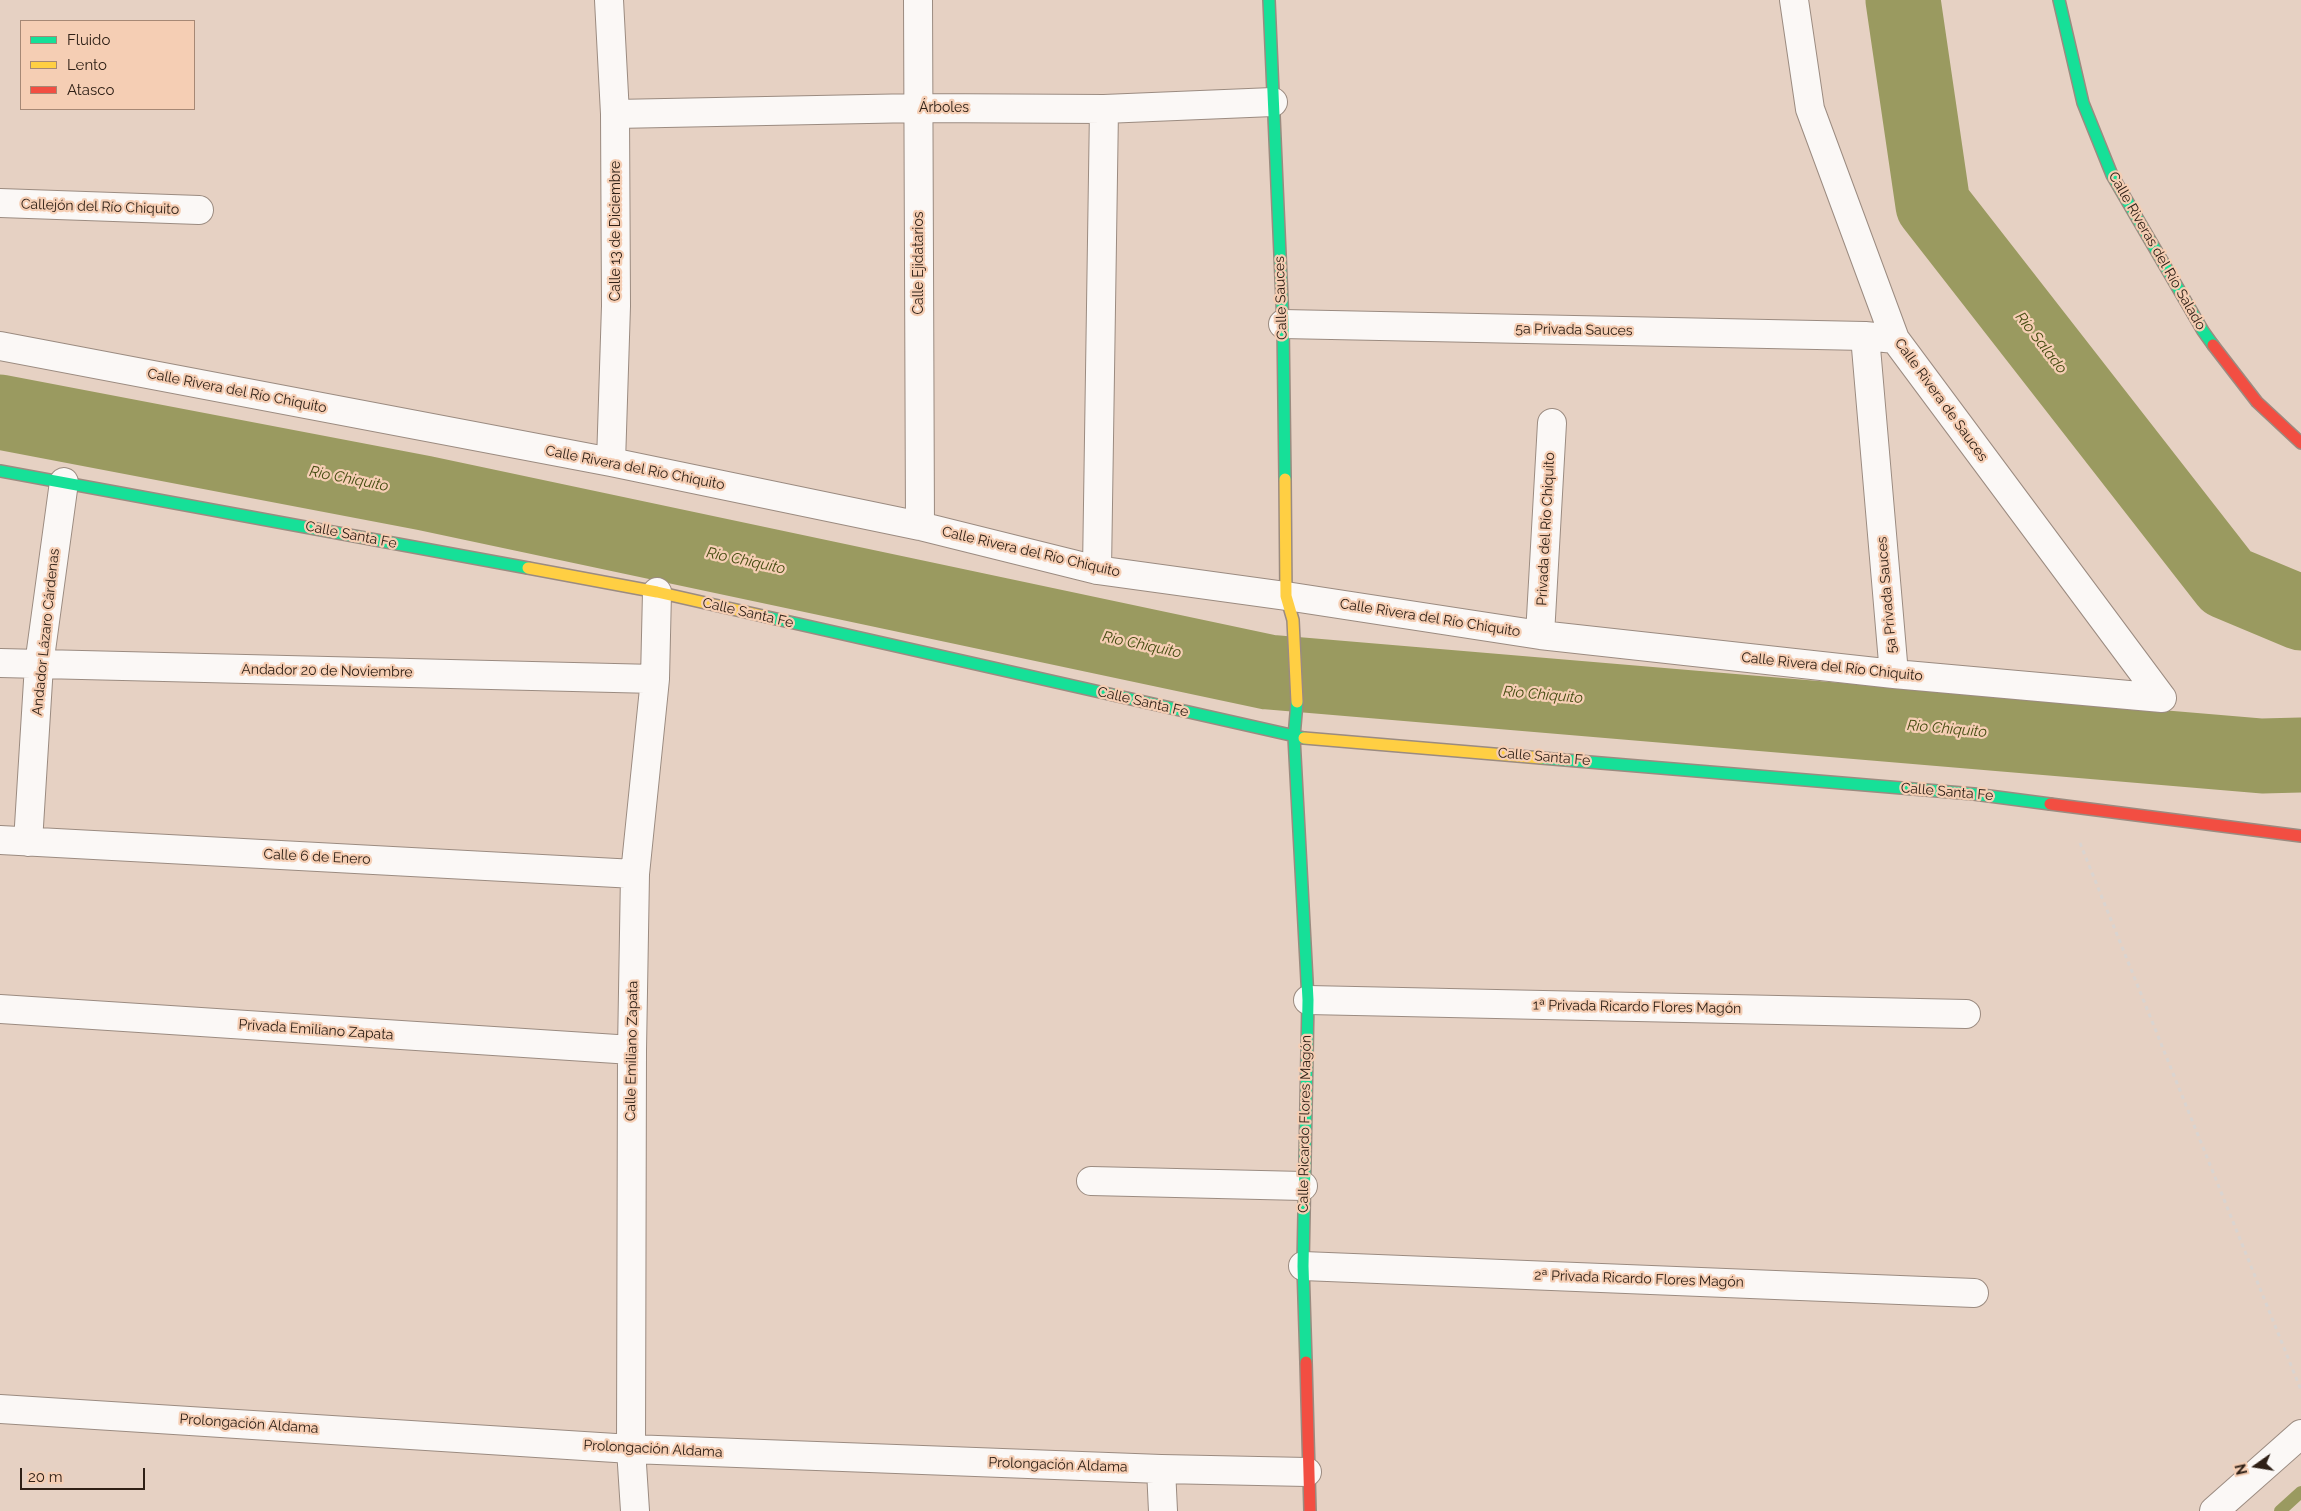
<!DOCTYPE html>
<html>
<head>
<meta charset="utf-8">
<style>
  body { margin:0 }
  #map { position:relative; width:2301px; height:1511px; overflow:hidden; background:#e6d1c3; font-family:Raleway,sans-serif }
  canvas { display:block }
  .legend { position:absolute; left:20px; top:20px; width:175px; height:90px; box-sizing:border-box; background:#f5ceb4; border:1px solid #a68875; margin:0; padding:6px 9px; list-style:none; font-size:15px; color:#2f2016 }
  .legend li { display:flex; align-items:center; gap:10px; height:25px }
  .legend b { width:25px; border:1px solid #a68875 }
  .north { position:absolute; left:2231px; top:1441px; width:50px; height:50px; -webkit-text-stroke:4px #f5ceb4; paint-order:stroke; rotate:257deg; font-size:14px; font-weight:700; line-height:20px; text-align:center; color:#2f2016 }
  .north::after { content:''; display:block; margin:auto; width:18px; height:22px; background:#2f2016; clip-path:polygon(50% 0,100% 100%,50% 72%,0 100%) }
  .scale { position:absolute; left:20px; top:1468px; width:125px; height:22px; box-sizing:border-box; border:2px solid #2f2016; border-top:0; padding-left:6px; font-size:15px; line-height:18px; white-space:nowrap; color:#2f2016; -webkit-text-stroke:4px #f5ceb4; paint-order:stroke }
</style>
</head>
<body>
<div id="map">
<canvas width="2301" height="1511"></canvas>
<ul class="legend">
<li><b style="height:6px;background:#16e098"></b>Fluido</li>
<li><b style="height:6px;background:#ffcf43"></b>Lento</li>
<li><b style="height:6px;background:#f24e42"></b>Atasco</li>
</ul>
<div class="north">N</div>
<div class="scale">20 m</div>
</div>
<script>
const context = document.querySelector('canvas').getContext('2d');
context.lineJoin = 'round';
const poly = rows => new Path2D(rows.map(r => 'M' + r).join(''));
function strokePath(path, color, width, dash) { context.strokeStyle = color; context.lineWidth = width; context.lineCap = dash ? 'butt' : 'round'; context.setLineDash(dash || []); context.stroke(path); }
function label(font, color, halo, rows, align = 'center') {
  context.font = font + ' Raleway,sans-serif'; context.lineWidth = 4.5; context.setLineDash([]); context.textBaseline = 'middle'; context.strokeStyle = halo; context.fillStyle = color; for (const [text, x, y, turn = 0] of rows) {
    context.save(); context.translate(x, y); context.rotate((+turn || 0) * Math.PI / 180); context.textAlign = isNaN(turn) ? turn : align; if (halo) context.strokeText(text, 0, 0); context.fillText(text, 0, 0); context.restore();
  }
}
const stream = poly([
  [2280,1511,2301,1492]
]);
const river = poly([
  [1903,0,1933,205,2227,582,2301,613],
  [0,412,424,493,1268,672,2262,756,2301,755]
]);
const path = poly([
  [2080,843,2301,1390]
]);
const street = poly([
  [609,0,615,114,616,306,611,462],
  [918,0,920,526],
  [1794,0,1810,109,1895,339,2162,698],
  [615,114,918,108,1104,109,1273,102],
  [0,203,199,210],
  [1283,324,1865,336,1895,339],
  [1865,336,1894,674],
  [0,346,611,462,920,526,1097,570,1286,596,1540,635,1894,674,2162,698],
  [1097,570,1104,109],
  [1540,635,1552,423],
  [0,663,655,679],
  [0,840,635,874],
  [28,842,39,665,64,482],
  [1308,1000,1966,1014],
  [0,1009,632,1050],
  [1091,1181,1303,1186],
  [1303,1266,1974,1293],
  [0,1409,631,1449,1161,1469,1307,1472],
  [1161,1469,1163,1511],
  [635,1511,631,1449,632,1050,635,874,655,679,657,592],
  [2214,1511,2301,1434]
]);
const fast = poly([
  [1269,0,1283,324,1285,479],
  [2059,0,2083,103,2112,175,2203,331,2213,345],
  [0,471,528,568],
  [763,616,1304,738],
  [1297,702,1294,737,1308,1000,1303,1266,1306,1362],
  [1541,758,1974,794,2050,804]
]);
const slow = poly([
  [1285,479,1286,596,1293,620,1297,702],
  [528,568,657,592,763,616],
  [1304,738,1541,758]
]);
const jam = poly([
  [2213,345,2257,402,2301,443],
  [2050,804,2301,836],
  [1306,1362,1310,1511]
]);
const streetNames = [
  ["Árboles",944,108],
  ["Callejón del Río Chiquito",100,207,2],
  ["Calle 13 de Diciembre",616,231,-90],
  ["Calle Riveras del Río Salado",2157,251,60],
  ["Calle Ejidatarios",919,263,-90],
  ["Calle Sauces",1281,298,-92],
  ["5a Privada Sauces",1574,330,1],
  ["Calle Rivera del Río Chiquito",237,391,11],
  ["Calle Rivera de Sauces",1941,400,54],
  ["Calle Rivera del Río Chiquito",635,468,11],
  ["Privada del Río Chiquito",1546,529,-87],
  ["Calle Santa Fe",351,535,11],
  ["Calle Rivera del Río Chiquito",1031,552,13],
  ["5a Privada Sauces",1887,595,-95],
  ["Calle Santa Fe",748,613,13],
  ["Calle Rivera del Río Chiquito",1430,618,9],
  ["Andador Lázaro Cárdenas",46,632,-84],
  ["Calle Rivera del Río Chiquito",1832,667,6],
  ["Andador 20 de Noviembre",327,671,1],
  ["Calle Santa Fe",1143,702,13],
  ["Calle Santa Fe",1544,757,5],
  ["Calle Santa Fe",1947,792,5],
  ["Calle 6 de Enero",317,857,3],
  ["1ª Privada Ricardo Flores Magón",1637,1007,1],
  ["Privada Emiliano Zapata",316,1030,4],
  ["Calle Emiliano Zapata",632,1051,-89],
  ["Calle Ricardo Flores Magón",1305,1124,-89],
  ["2ª Privada Ricardo Flores Magón",1639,1279,2],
  ["Prolongación Aldama",249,1424,4],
  ["Prolongación Aldama",653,1449,3],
  ["Prolongación Aldama",1058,1465,2]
];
const waterNames = [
  ["Río Salado",2041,343,52],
  ["Rio Chiquito",349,479,11],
  ["Rio Chiquito",746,561,12],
  ["Rio Chiquito",1142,645,12],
  ["Rio Chiquito",1543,695,5],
  ["Rio Chiquito",1947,729,5]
];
strokePath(stream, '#9a9a60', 12);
strokePath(river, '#9a9a60', 75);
strokePath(street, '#9b8b80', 30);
strokePath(fast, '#9b8b80', 14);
strokePath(slow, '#9b8b80', 14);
strokePath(jam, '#9b8b80', 14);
strokePath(path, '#dad4d0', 3, [4, 4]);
strokePath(street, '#fbf8f6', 28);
strokePath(fast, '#16e098', 11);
strokePath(slow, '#ffcf43', 11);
strokePath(jam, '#f24e42', 11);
label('14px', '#2f2016', '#f5ceb4', streetNames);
label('italic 15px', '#454c11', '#f5ceb4', waterNames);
</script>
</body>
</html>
